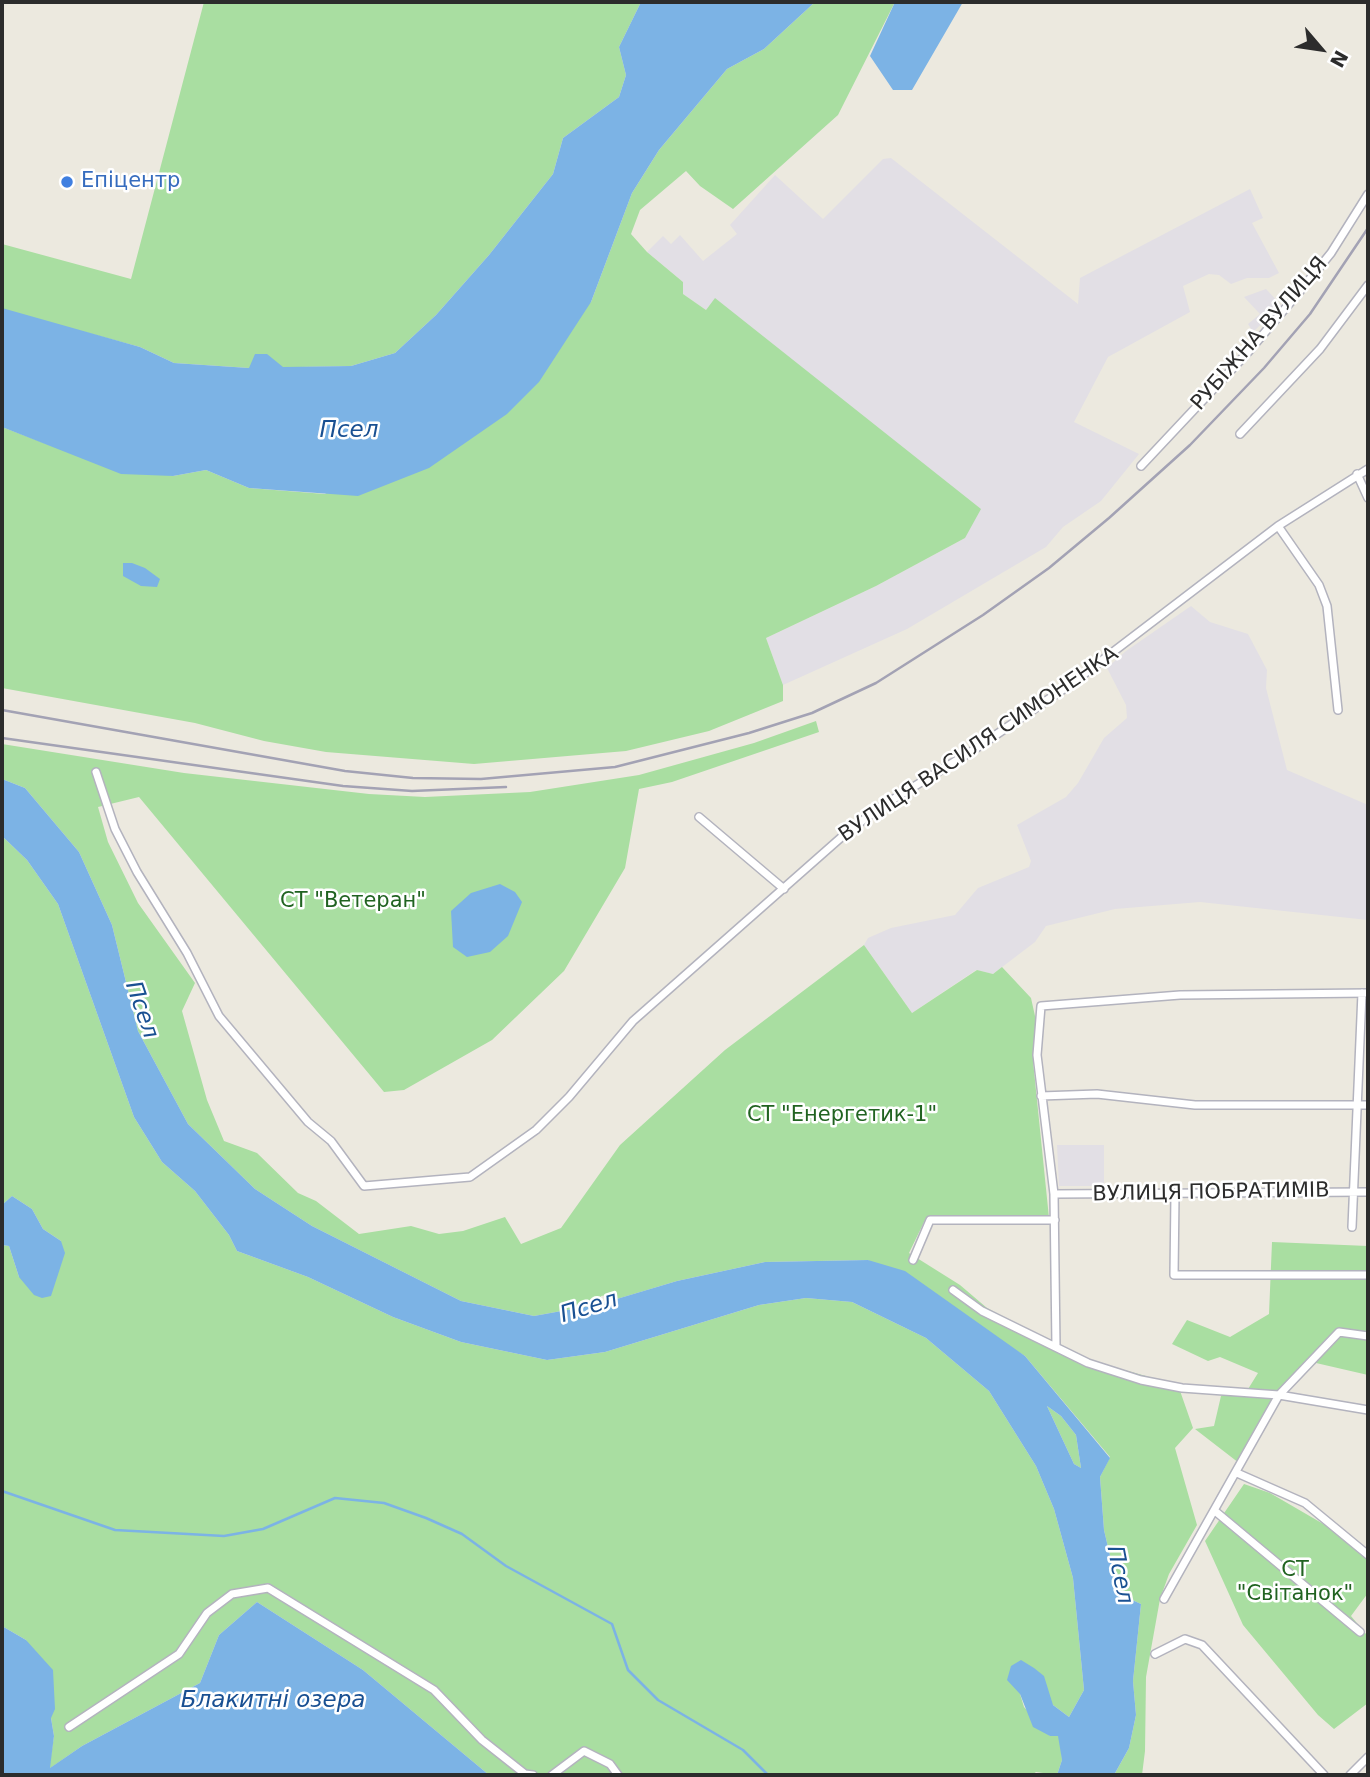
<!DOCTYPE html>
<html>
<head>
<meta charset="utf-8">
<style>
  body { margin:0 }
  #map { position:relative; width:1370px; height:1777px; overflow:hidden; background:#ece9df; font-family:"DejaVu Sans",sans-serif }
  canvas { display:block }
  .frame { position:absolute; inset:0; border:4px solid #2c2c2c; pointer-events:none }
  .north { position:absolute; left:1286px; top:14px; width:70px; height:70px; -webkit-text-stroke:5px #fff; paint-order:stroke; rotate:119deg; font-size:19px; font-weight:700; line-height:28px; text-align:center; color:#2c2c2c }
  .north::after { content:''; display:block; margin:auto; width:24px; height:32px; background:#2c2c2c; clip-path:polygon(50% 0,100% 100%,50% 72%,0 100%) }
</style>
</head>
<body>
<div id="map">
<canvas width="1370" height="1777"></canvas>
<div class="frame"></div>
<div class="north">N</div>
</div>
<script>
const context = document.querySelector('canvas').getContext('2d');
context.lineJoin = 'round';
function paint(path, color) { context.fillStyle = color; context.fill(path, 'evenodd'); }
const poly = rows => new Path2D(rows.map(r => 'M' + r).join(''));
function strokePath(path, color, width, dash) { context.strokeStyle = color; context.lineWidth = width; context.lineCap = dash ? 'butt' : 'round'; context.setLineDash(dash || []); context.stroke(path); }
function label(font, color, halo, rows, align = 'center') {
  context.font = font + ' "DejaVu Sans",sans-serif'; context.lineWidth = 5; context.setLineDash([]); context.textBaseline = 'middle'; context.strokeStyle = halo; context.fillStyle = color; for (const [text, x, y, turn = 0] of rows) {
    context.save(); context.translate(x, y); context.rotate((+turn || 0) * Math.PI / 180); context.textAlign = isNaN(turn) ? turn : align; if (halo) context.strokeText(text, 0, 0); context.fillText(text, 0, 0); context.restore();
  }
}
const industrial = poly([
  [891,158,1078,304,1080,278,1250,189,1263,218,1252,223,1279,273,1269,278,1247,278,1231,284,1219,275,1209,274,1183,286,1190,312,1108,357,1074,422,1139,454,1101,501,1063,527,1046,547,907,629,783,685,766,638,876,586,965,538,715,299,706,310,683,294,683,282,647,252,663,236,671,244,680,235,703,261,737,234,730,225,775,175,823,219,883,159],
  [1266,289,1281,305,1253,332,1248,324,1260,314,1244,297],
  [1191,606,1210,622,1248,634,1267,670,1266,688,1287,770,1368,805,1368,920,1200,902,1115,909,1046,926,1035,942,993,974,976,970,912,1013,864,945,868,938,891,928,955,915,978,888,1029,867,1031,861,1017,825,1066,797,1078,783,1104,738,1127,718,1126,705,1107,668,1126,651],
  [1057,1145,1104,1145,1104,1186,1059,1186]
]);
const green = poly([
  [204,2,641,2,619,47,626,75,619,97,563,138,553,174,489,255,436,315,395,353,351,366,249,368,174,363,140,347,3,310,2,244,131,279],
  [815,2,895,2,838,115,733,209,700,186,686,171,640,210,631,234,647,252,683,282,683,294,706,310,715,298,981,509,965,538,876,586,766,638,783,685,783,701,709,731,626,751,474,764,326,752,264,741,195,723,2,688,2,427,52,446,173,476,206,470,249,488,325,494,591,302,632,193,659,150,727,69,764,49],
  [816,721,819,732,672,782,639,789,625,868,564,971,492,1040,404,1090,384,1092,139,797,98,807,108,842,138,903,195,983,182,1011,207,1100,224,1141,257,1153,298,1193,316,1201,359,1234,411,1226,439,1234,463,1231,505,1217,521,1244,561,1228,620,1145,725,1050,864,945,912,1013,977,970,993,974,1002,967,1031,998,1037,1025,1033,1061,1049,1218,926,1218,909,1253,960,1285,987,1308,1078,1357,1178,1385,1193,1428,1175,1448,1197,1525,1169,1574,1160,1599,1146,1677,1145,1751,1142,1775,1114,1775,1129,1748,1136,1715,1133,1681,1141,1604,1119,1594,1104,1530,1100,1477,1110,1457,1025,1356,868,1260,765,1262,677,1281,617,1299,613,1294,601,1296,600,1304,534,1316,461,1301,312,1226,255,1189,188,1124,138,1031,112,925,79,852,25,788,2,779,2,744,184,773,369,794,425,797,530,792,639,775,754,743],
  [2,836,27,860,58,904,134,1117,162,1162,195,1191,229,1235,237,1251,308,1277,393,1317,461,1342,547,1360,605,1352,759,1305,806,1298,852,1302,926,1338,989,1391,1036,1466,1054,1509,1073,1578,1084,1690,1069,1717,1053,1705,1020,1694,1024,1707,1050,1736,1058,1735,1061,1742,1062,1760,1057,1775,1036,1772,1032,1775,489,1775,363,1670,257,1602,219,1635,200,1683,82,1746,49,1769,54,1736,51,1718,26,1640,2,1626,2,1245,9,1246,19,1277,61,1241,43,1229,32,1209,12,1196,2,1205],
  [1272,1242,1368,1246,1368,1375,1316,1363,1300,1367,1279,1390,1239,1463,1195,1429,1214,1426,1221,1396,1245,1394,1258,1373,1220,1357,1208,1361,1172,1344,1187,1320,1230,1337,1269,1314],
  [1047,1406,1061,1416,1076,1435,1081,1468,1074,1464],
  [1244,1484,1270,1493,1344,1536,1368,1560,1368,1593,1351,1616,1366,1634,1368,1703,1334,1729,1318,1715,1243,1625,1205,1541]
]);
const water = poly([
  [641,2,815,2,764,49,727,69,659,150,632,193,591,302,539,382,507,414,429,468,358,496,249,488,206,470,173,476,121,474,2,427,2,308,140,347,174,363,249,368,255,354,267,354,283,367,351,366,395,353,436,315,489,255,553,174,563,138,619,97,626,75,619,47],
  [895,2,963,2,912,90,893,90,870,56],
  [123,563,132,563,145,568,160,579,157,587,141,586,123,576],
  [2,779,25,788,79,852,112,925,138,1031,188,1124,255,1189,312,1226,461,1301,534,1316,600,1304,677,1281,765,1262,868,1260,905,1271,1025,1356,1110,1458,1100,1477,1104,1530,1119,1594,1141,1604,1133,1681,1136,1715,1129,1748,1114,1775,1057,1775,1062,1760,1058,1736,1050,1736,1033,1727,1020,1694,1007,1680,1011,1666,1021,1660,1034,1668,1044,1676,1053,1705,1069,1717,1084,1690,1073,1578,1054,1509,1036,1466,989,1391,926,1338,852,1302,806,1298,759,1305,605,1352,547,1360,461,1342,393,1317,308,1277,237,1251,229,1235,195,1191,162,1162,134,1117,58,904,27,860,2,836],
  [1047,1406,1061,1416,1076,1435,1081,1468,1074,1464],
  [500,884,515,892,522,902,508,936,490,952,467,957,453,947,451,911,471,893],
  [12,1196,32,1209,43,1229,61,1241,65,1253,51,1296,42,1298,34,1295,19,1277,9,1246,2,1245,2,1205],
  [257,1602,363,1670,489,1775,2,1775,2,1626,26,1640,53,1670,55,1709,51,1718,54,1736,50,1768,82,1746,200,1683,219,1635]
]);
const stream = poly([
  [2,1491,115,1530,224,1536,263,1529,335,1498,384,1503,426,1518,462,1534,506,1566,612,1624,628,1670,658,1700,743,1750,768,1775]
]);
const minor = poly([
  [1240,434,1320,349,1368,285],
  [1141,466,1249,351,1300,291,1331,253,1368,194],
  [1357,474,1368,498],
  [1278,526,1319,585,1327,606,1338,710],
  [96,772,115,829,137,872,187,953,219,1016,308,1122,331,1141,364,1186,470,1177,536,1130,569,1097,633,1021,845,834,879,808,972,751,1071,684,1278,526,1368,469],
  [699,817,784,889],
  [1041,1096,1097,1094,1195,1105,1368,1105],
  [1054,1194,1368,1192],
  [1175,1195,1174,1275,1368,1275],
  [1352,1227,1362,993],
  [913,1260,930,1220,1055,1220],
  [953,1290,982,1311,1088,1363,1141,1380,1182,1388,1279,1395,1368,1410],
  [1056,1347,1054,1194,1037,1055,1041,1006,1180,995,1368,993],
  [1237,1473,1305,1503,1368,1555],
  [1215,1511,1360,1632],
  [1164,1599,1279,1395,1339,1332,1368,1336],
  [1155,1654,1185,1639,1202,1645,1324,1775],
  [69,1727,179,1654,207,1613,232,1594,268,1588,434,1690,482,1740,525,1774,533,1775],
  [552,1775,584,1751,610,1764,618,1775],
  [1350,1775,1368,1757]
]);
const rail = poly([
  [2,710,345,771,413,778,481,779,615,767,749,733,812,713,876,683,983,615,1049,568,1109,518,1190,445,1264,368,1310,314,1368,228],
  [2,738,343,786,412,791,506,787]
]);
const markers = [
  [67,182,7,"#3f7fe0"]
];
const shopNames = [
  ["Епіцентр",81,182]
];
const streetNames = [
  ["РУБІЖНА ВУЛИЦЯ",1260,334,-49],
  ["ВУЛИЦЯ ВАСИЛЯ СИМОНЕНКА",979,745,-34],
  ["ВУЛИЦЯ ПОБРАТИМІВ",1211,1193,-1]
];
const parkNames = [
  ["СТ \"Ветеран\"",353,902],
  ["СТ \"Енергетик-1\"",842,1116],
  ["СТ",1295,1571],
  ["\"Світанок\"",1295,1595]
];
const waterNames = [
  ["Псел",349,431],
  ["Псел",141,1010,71],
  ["Псел",589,1308,-17],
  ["Псел",1119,1575,79],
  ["Блакитні озера",273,1701]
];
paint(industrial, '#e2dfe5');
paint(green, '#a9dea1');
paint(water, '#7cb3e5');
strokePath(stream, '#7cb3e5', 2.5);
strokePath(minor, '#b3b3be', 10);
strokePath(minor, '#fff', 7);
strokePath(rail, '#a3a2b4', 2.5);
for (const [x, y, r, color] of markers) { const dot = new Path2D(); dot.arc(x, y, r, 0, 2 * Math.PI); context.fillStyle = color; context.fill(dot); strokePath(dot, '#fff', 2.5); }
label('21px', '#366cbe', '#fff', shopNames, 'left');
label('21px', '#2c2c2c', '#fff', streetNames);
label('21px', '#216321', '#fff', parkNames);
label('italic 23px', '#195092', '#fff', waterNames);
</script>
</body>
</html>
